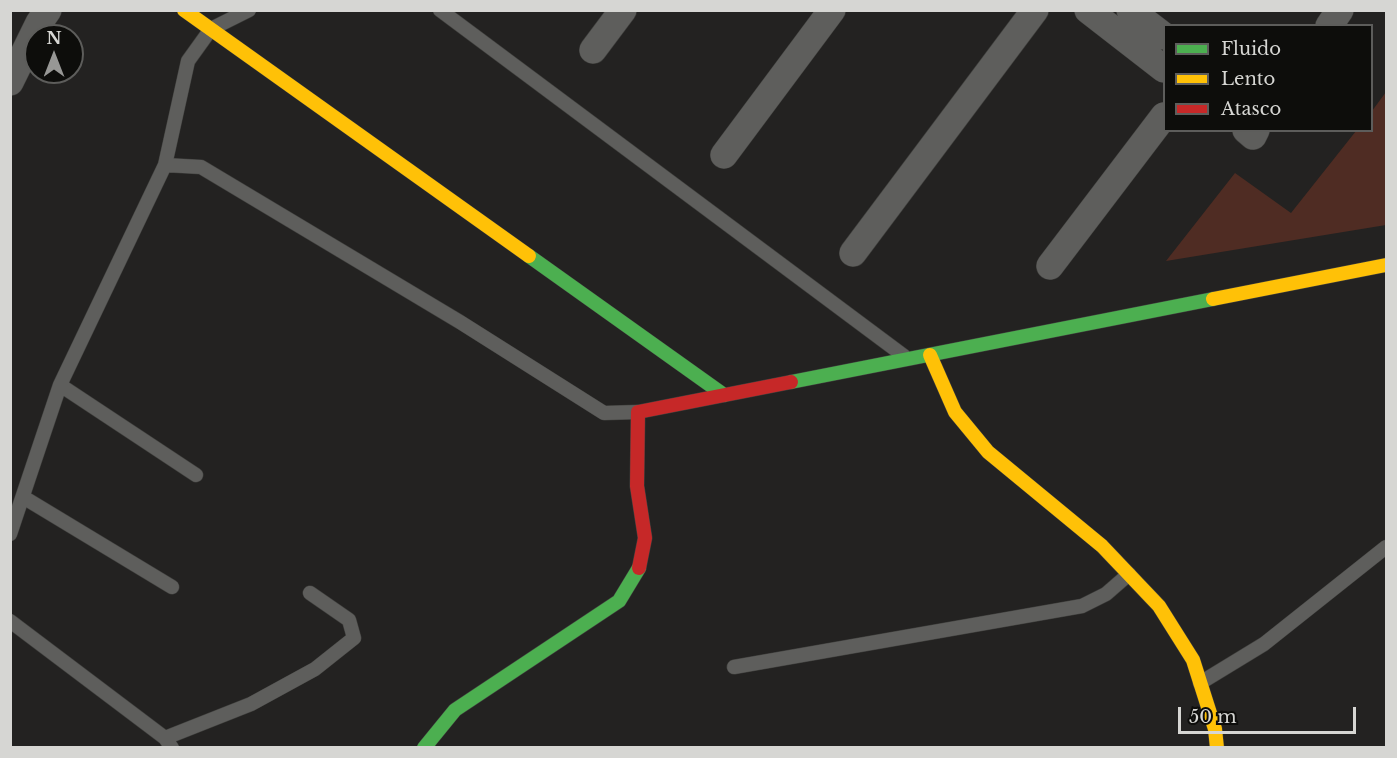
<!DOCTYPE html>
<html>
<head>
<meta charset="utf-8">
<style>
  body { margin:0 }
  #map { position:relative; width:1397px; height:758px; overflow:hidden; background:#232221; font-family:"Libre Baskerville",serif }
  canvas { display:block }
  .frame { position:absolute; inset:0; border:12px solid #d6d6d3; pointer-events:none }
  .legend { position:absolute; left:1163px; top:24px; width:210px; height:108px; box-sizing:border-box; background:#0d0d0b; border:2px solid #5d5d5b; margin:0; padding:8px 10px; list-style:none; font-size:18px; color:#d6d6d3 }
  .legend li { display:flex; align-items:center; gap:12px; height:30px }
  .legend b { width:30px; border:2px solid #5d5d5b }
  .north { position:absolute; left:24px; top:24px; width:60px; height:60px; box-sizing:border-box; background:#0d0d0b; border:2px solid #5d5d5b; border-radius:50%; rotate:0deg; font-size:16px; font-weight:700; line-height:24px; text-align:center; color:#d6d6d3 }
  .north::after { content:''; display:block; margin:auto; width:21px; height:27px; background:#979795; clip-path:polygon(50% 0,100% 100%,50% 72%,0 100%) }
  .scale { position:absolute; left:1178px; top:707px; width:178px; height:27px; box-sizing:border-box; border:3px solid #d6d6d3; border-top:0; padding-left:8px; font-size:18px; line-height:21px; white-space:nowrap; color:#d6d6d3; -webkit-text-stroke:4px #0d0d0b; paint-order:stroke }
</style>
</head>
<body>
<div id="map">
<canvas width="1397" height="758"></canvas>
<div class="frame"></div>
<ul class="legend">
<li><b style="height:8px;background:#4caf50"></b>Fluido</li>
<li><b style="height:8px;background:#ffc107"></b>Lento</li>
<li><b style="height:8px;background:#c62828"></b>Atasco</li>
</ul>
<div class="north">N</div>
<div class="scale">50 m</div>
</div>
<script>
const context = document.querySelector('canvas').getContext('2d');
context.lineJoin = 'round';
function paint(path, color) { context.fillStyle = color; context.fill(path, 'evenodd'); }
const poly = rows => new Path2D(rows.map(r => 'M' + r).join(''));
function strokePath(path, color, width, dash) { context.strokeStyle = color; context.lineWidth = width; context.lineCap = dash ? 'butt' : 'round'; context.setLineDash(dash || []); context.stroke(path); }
const green = poly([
  [1386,92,1386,225,1166,261,1235,173,1291,213,1356,131,1372,130,1372,111]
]);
const lane = poly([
  [440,10,904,356],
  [165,165,201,167,460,322,604,413,638,412],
  [60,385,196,475],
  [23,497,172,587],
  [10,534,60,385,165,165,188,61,211,29,249,10],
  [10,621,165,738,172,748],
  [734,667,1082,606,1106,594,1129,574],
  [1200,683,1264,644,1386,547],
  [165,738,251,704,315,669,354,638,349,620,310,593]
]);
const street = poly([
  [1088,10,1164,69],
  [1130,10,1164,36],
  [1329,26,1340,10],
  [593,50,623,10],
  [10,82,39,23,48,10],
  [1246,130,1253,136,1256,130],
  [724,155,832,10],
  [853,253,1035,10],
  [1050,266,1164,116]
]);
const fast = poly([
  [529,256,724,395],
  [791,382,1213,299],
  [424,748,455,710,619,601,639,568]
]);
const slow = poly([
  [184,10,529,256],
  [1213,299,1386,265],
  [930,355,955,412,988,452,1102,546,1159,606,1193,660,1215,729,1217,748]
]);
const jam = poly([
  [639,568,645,538,637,486,638,412,791,382]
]);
paint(green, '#4f2c23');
strokePath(lane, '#40403e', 15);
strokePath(street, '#40403e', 28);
strokePath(fast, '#40403e', 15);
strokePath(slow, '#40403e', 15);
strokePath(jam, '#40403e', 15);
strokePath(lane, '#5e5e5c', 14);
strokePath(street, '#5e5e5c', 27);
strokePath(fast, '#4caf50', 14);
strokePath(slow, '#ffc107', 14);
strokePath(jam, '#c62828', 14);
</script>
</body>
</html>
